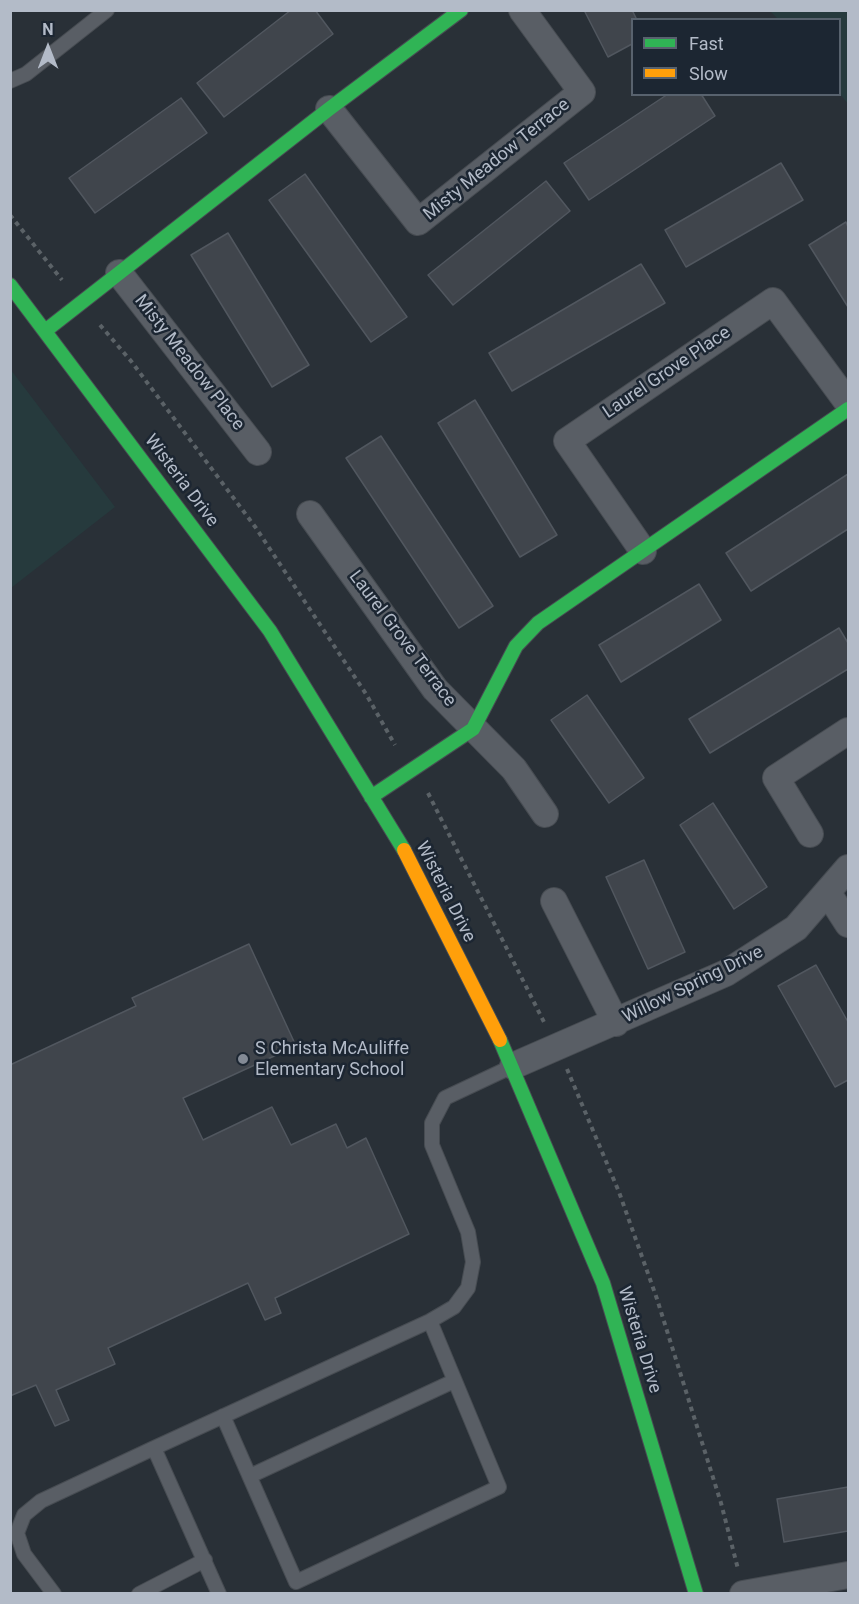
<!DOCTYPE html>
<html>
<head>
<meta charset="utf-8">
<style>
  body { margin:0 }
  #map { position:relative; width:859px; height:1604px; overflow:hidden; background:#293037; font-family:Roboto,sans-serif }
  canvas { display:block }
  .frame { position:absolute; inset:0; border:12px solid #b3bbc8; pointer-events:none }
  .legend { position:absolute; left:631px; top:18px; width:210px; height:78px; box-sizing:border-box; background:#1c2632; border:2px solid #58626e; margin:0; padding:8px 10px; list-style:none; font-size:18px; color:#b3bbc8 }
  .legend li { display:flex; align-items:center; gap:12px; height:30px }
  .legend b { width:30px; border:2px solid #58626e }
  .north { position:absolute; left:18px; top:18px; width:60px; height:60px; -webkit-text-stroke:4px #1c2632; paint-order:stroke; rotate:0deg; font-size:16px; font-weight:700; line-height:24px; text-align:center; color:#b3bbc8 }
  .north::after { content:''; display:block; margin:auto; width:21px; height:27px; background:#b3bbc8; clip-path:polygon(50% 0,100% 100%,50% 72%,0 100%) }
</style>
</head>
<body>
<div id="map">
<canvas width="859" height="1604"></canvas>
<div class="frame"></div>
<ul class="legend">
<li><b style="height:8px;background:#30b455"></b>Fast</li>
<li><b style="height:8px;background:#ff9f0a"></b>Slow</li>
</ul>
<div class="north">N</div>
</div>
<script>
const context = document.querySelector('canvas').getContext('2d');
context.lineJoin = 'round';
function paint(path, color) { context.fillStyle = color; context.fill(path, 'evenodd'); }
const poly = rows => new Path2D(rows.map(r => 'M' + r).join(''));
function strokePath(path, color, width, dash) { context.strokeStyle = color; context.lineWidth = width; context.lineCap = dash ? 'butt' : 'round'; context.setLineDash(dash || []); context.stroke(path); }
function label(font, color, halo, rows, align = 'center') {
  context.font = font + ' Roboto,sans-serif'; context.lineWidth = 5; context.setLineDash([]); context.textBaseline = 'middle'; context.strokeStyle = halo; context.fillStyle = color; for (const [text, x, y, turn = 0] of rows) {
    context.save(); context.translate(x, y); context.rotate((+turn || 0) * Math.PI / 180); context.textAlign = isNaN(turn) ? turn : align; if (halo) context.strokeText(text, 0, 0); context.fillText(text, 0, 0); context.restore();
  }
}
const green = poly([
  [770,11,848,11,848,104,840,94,840,20,778,19],
  [11,370,115,507,11,588]
]);
const building = poly([
  [291,10,315,10,333,34,224,117,197,83,291,10],
  [584,10,632,10,637,20,632,20,632,44,608,57,584,10],
  [668,94,701,94,715,116,589,200,564,163,668,94],
  [181,98,207,133,95,213,69,178,181,98],
  [781,163,803,200,686,267,665,230,781,163],
  [305,174,407,317,371,342,269,200,305,174],
  [546,181,570,211,453,305,428,275,546,181],
  [846,222,848,227,848,307,809,245,846,222],
  [228,233,309,365,272,387,191,255,228,233],
  [641,264,665,303,512,391,489,353,641,264],
  [475,400,557,535,520,557,438,423,475,400],
  [381,436,493,606,459,628,346,458,381,436],
  [848,474,848,529,751,591,726,553,848,474],
  [699,584,721,620,621,682,599,645,699,584],
  [839,628,848,643,848,669,710,753,689,719,839,628],
  [587,695,644,778,609,803,551,720,587,695],
  [713,803,767,887,734,909,680,825,713,803],
  [644,860,685,952,648,969,606,877,644,860],
  [249,944,296,1046,183,1098,203,1140,272,1107,291,1145,336,1124,347,1148,366,1138,409,1234,275,1298,281,1313,265,1320,248,1283,108,1348,115,1364,56,1390,69,1420,55,1426,36,1385,10,1396,10,1065,136,1006,132,998,249,944],
  [816,965,848,1022,848,1080,835,1087,778,986,816,965],
  [848,1487,848,1531,784,1542,777,1499,848,1487]
]);
const path = poly([
  [10,215,62,280],
  [100,325,131,361,256,528,366,694,395,745],
  [428,793,545,1024],
  [567,1069,619,1192,657,1299,721,1503,738,1569]
]);
const lane = poly([
  [10,81,26,74,107,10],
  [223,1416,296,1582,499,1487,430,1321],
  [250,1476,454,1381],
  [54,1594,24,1554,17,1533,24,1515,41,1501,154,1448],
  [139,1594,205,1560],
  [219,1594,154,1448,430,1321,454,1307,468,1288,473,1262,468,1232,432,1145,432,1123,445,1098,513,1066]
]);
const street = poly([
  [329,109,418,222,582,92,522,10],
  [119,273,258,452],
  [310,514,435,689,514,769,545,814],
  [643,551,567,441,773,301,848,403],
  [810,834,776,778,848,731],
  [828,893,848,924],
  [554,901,616,1023],
  [513,1066,726,973,796,928,848,868],
  [743,1594,848,1575]
]);
const fast = poly([
  [10,285,270,631,404,850],
  [45,331,329,109,461,10],
  [371,797,473,729,516,646,538,623,848,409],
  [500,1040,603,1283,696,1594]
]);
const slow = poly([
  [404,850,500,1040]
]);
const markers = [
  [243,1059,6,"#838a95"]
];
const streetNames = [
  ["Misty Meadow Terrace",497,160,-39],
  ["Misty Meadow Place",189,363,52],
  ["Laurel Grove Place",667,373,-34],
  ["Wisteria Drive",181,481,53],
  ["Laurel Grove Terrace",402,639,53],
  ["Wisteria Drive",445,892,63],
  ["Willow Spring Drive",693,985,-26],
  ["Wisteria Drive",639,1340,73]
];
const poiNames = [
  ["S Christa McAuliffe",255,1049],
  ["Elementary School",255,1070]
];
paint(green, '#263a3d');
paint(building, '#40454c');
strokePath(building, '#51575f', 1.5);
strokePath(lane, '#474c52', 16);
strokePath(street, '#474c52', 28);
strokePath(fast, '#474c52', 16);
strokePath(slow, '#474c52', 16);
strokePath(path, '#5b6267', 4, [4.5, 4.5]);
strokePath(lane, '#595e65', 14);
strokePath(street, '#595e65', 26);
strokePath(fast, '#30b455', 14);
strokePath(slow, '#ff9f0a', 14);
for (const [x, y, r, color] of markers) { const dot = new Path2D(); dot.arc(x, y, r, 0, 2 * Math.PI); context.fillStyle = color; context.fill(dot); strokePath(dot, '#1c2632', 2); }
label('18px', '#b3bbc8', '#1c2632', streetNames);
label('18px', '#b3bbc8', '#1c2632', poiNames, 'left');
</script>
</body>
</html>
